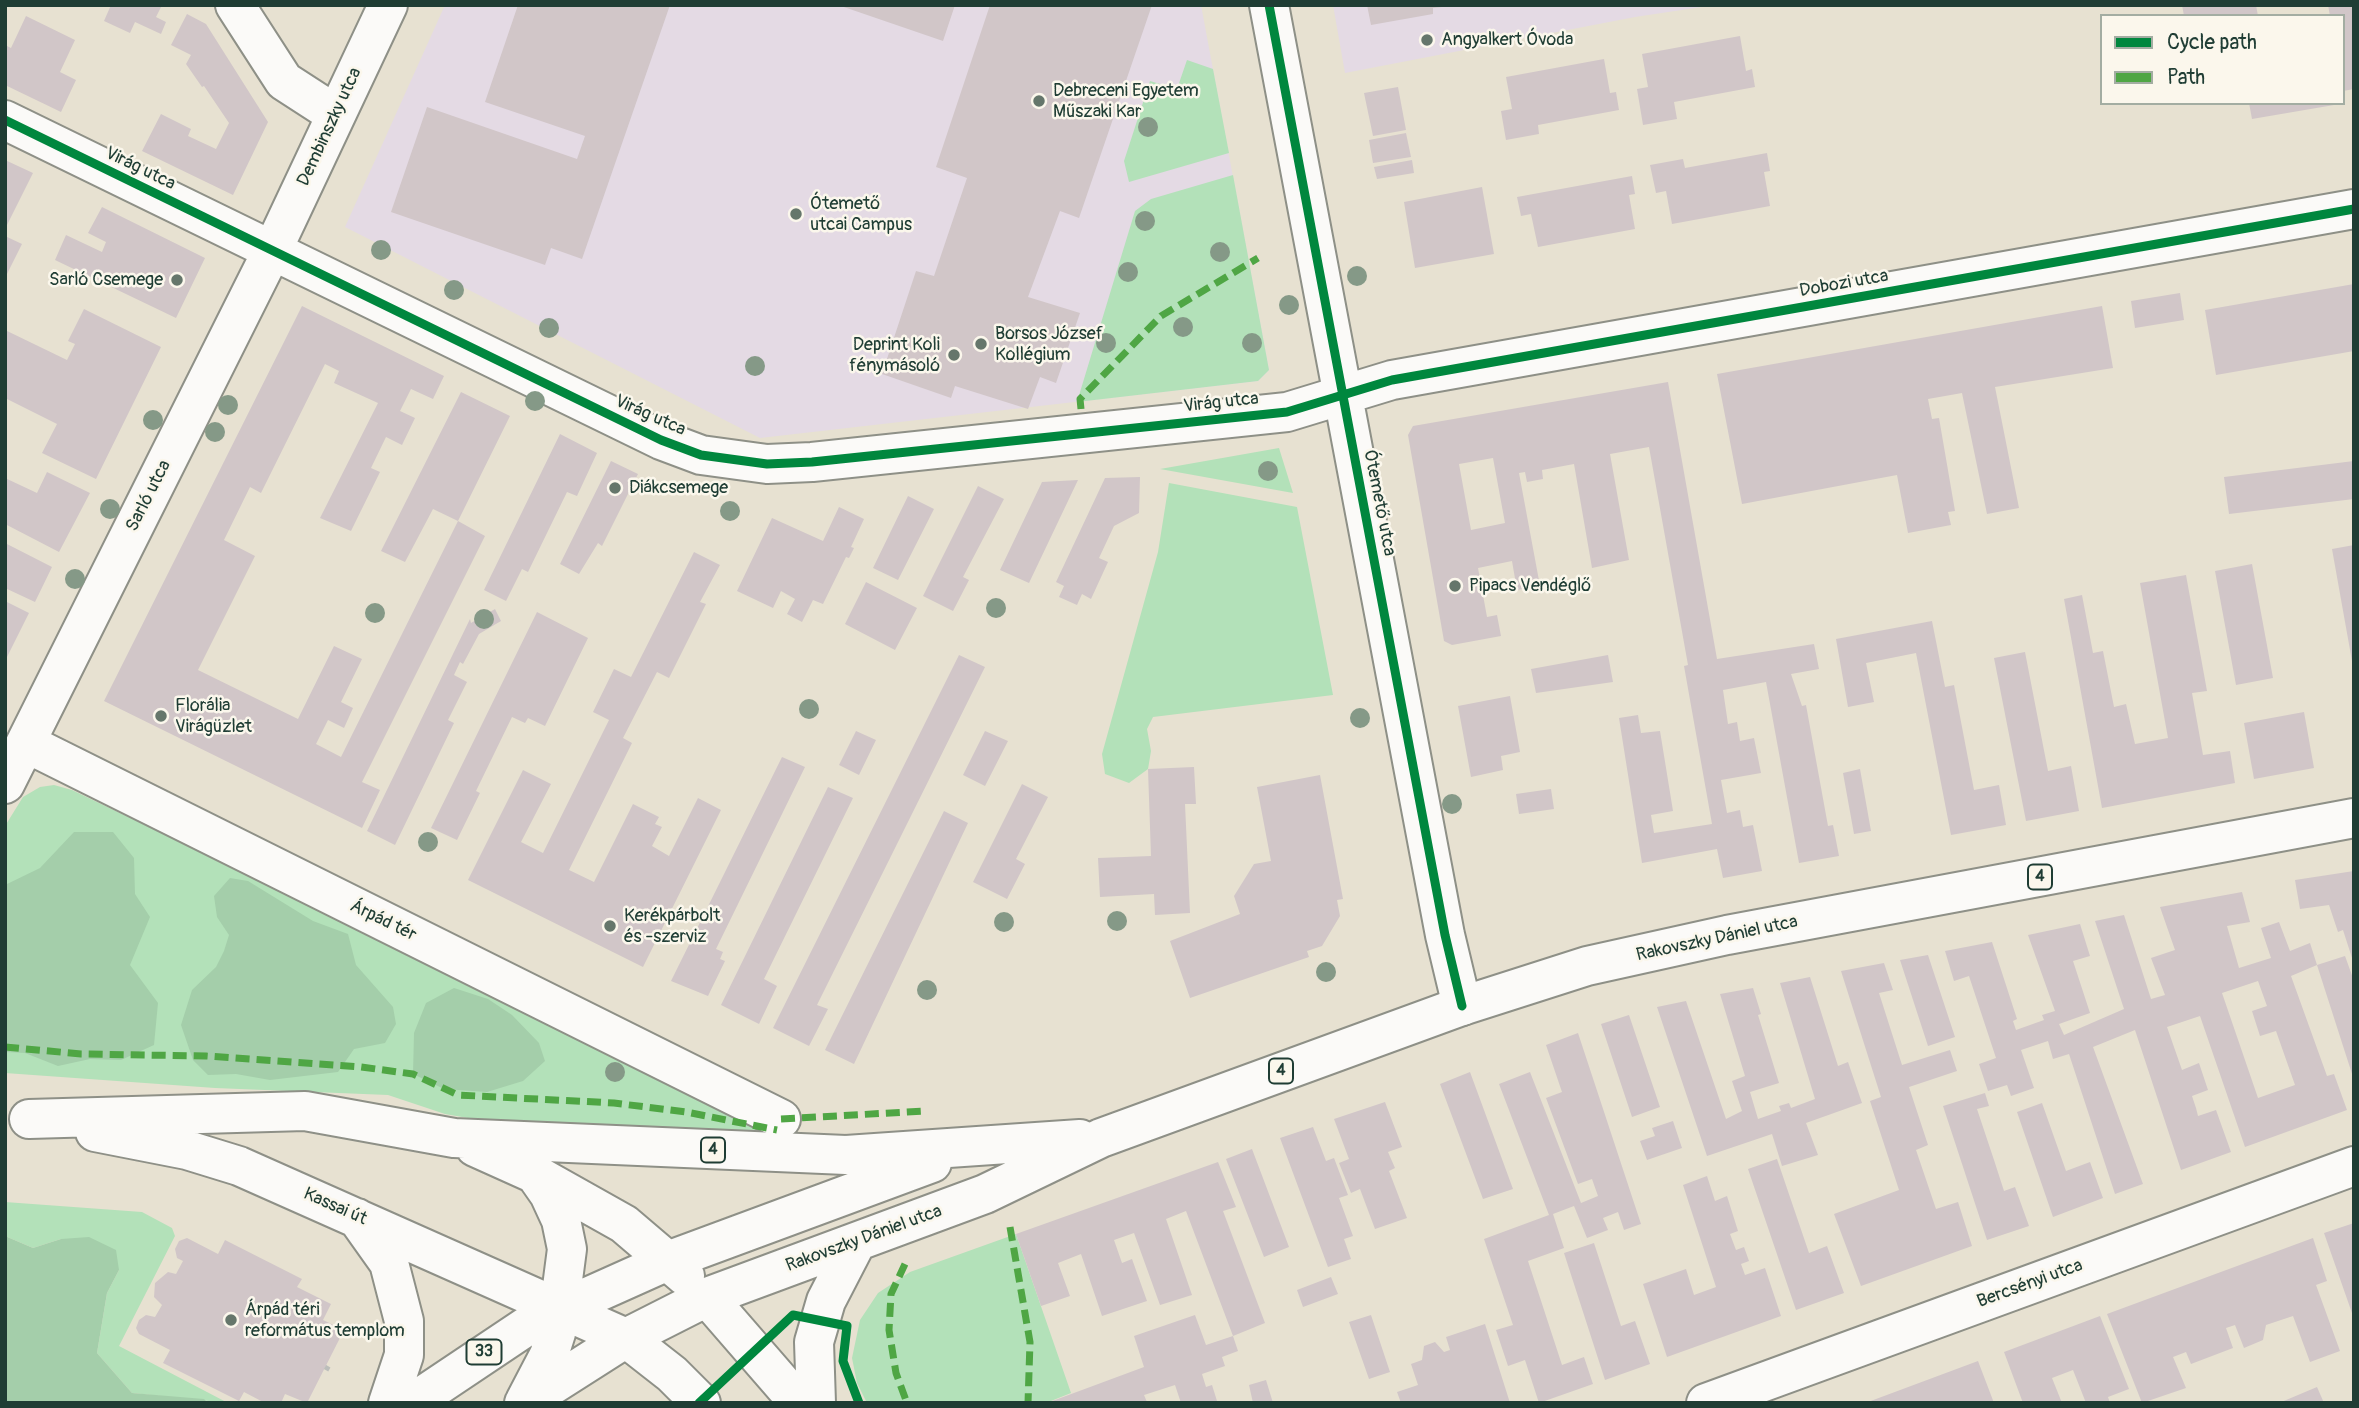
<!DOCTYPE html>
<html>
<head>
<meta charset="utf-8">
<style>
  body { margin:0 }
  #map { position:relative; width:2359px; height:1408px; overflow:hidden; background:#e7e1d1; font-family:Pangolin,sans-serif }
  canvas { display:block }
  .frame { position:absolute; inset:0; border:7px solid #1f3d34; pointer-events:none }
  .legend { position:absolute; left:2100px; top:14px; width:245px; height:91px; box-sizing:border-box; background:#fbf7ec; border:2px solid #a3ada2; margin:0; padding:9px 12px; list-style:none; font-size:21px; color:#1f3d34 }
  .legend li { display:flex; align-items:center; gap:14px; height:35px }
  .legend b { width:35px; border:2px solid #a3ada2 }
</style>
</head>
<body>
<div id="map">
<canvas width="2359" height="1408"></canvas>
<div class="frame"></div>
<ul class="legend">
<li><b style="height:9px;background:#00873e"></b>Cycle path</li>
<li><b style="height:9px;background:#4fa644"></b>Path</li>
</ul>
</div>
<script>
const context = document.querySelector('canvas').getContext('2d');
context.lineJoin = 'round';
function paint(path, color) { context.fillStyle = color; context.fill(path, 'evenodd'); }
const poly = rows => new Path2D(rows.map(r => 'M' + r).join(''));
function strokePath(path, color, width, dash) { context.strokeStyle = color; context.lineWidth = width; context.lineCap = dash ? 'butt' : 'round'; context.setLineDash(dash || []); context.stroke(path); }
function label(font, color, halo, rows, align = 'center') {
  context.font = font + ' Pangolin,sans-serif'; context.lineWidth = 5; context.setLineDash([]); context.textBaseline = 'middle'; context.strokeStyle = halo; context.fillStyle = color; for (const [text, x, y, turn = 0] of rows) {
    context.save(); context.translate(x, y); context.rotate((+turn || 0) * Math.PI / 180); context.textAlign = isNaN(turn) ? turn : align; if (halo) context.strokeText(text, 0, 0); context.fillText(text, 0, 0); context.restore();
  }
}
const built = poly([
  [445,5,1201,5,1269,370,1258,381,760,438,345,227],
  [1333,5,1715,5,1635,17,1345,73]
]);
const green = poly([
  [1187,60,1213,69,1229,153,1129,182,1124,161,1150,81,1177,89],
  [1233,175,1269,370,1258,381,1077,402,1135,211,1151,199],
  [1279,448,1293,493,1160,469],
  [1169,483,1297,507,1333,695,1153,717,1147,729,1151,751,1148,769,1129,783,1105,774,1102,754,1158,552],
  [54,785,72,790,241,871,765,1128,763,1132,479,1120,445,1114,388,1095,215,1088,5,1073,5,826,23,797,40,787],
  [5,1202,142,1212,172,1228,175,1236,119,1346,228,1403,132,1393,97,1353,107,1293,119,1270,61,1239,33,1248,5,1236],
  [1016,1234,1071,1393,1046,1403,867,1403,857,1383,852,1358,860,1320,878,1293,910,1272]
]);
const forest = poly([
  [74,832,113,832,134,858,135,894,150,917,130,965,158,1003,154,1045,121,1060,90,1059,58,1066,25,1053,5,1052,5,885,40,868],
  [230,878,248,881,313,921,348,934,356,965,393,1007,396,1024,385,1043,354,1049,338,1072,270,1080,236,1074,208,1075,193,1060,181,1025,192,990,216,967,224,951,229,935,217,917,214,896],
  [454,988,488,999,512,1015,539,1043,545,1061,523,1081,487,1092,444,1089,413,1074,414,1033,426,1003],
  [5,1236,33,1248,61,1239,89,1237,116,1250,119,1270,107,1293,97,1353,132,1393,204,1399,208,1403,5,1403]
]);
const building = poly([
  [111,5,162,5,156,17,166,22,161,34,135,22,130,33,104,21],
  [518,5,670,5,582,259,551,248,545,265,391,212,427,107,577,159,585,136,485,102],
  [838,5,955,5,943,41],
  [990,5,1152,5,1079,218,1060,211,1028,297,1080,313,1056,383,1040,377,1028,409,955,386,951,398,882,374,916,271,934,276,967,178,936,167],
  [1367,5,1442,5,1442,7,1433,8,1433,14,1371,25],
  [2182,5,2256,5,2258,16,2184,16],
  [2328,5,2354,5,2354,89,2343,91,2343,16,2330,16],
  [187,14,206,24,268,122,233,195,142,151,161,114,191,129,188,136,216,149,229,123,204,86,202,87,186,64,191,55,171,45],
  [26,16,75,40,60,72,76,80,61,112,5,85,5,45,11,48],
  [1740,36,1746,71,1752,69,1755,87,1674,102,1677,119,1643,125,1637,89,1648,87,1642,54],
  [1604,59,1610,93,1616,92,1619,110,1538,125,1539,134,1506,140,1501,111,1512,109,1506,77],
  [1398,87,1406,130,1373,136,1364,93],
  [2249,103,2334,103,2334,105,2252,119],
  [1406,133,1411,157,1373,163,1369,140],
  [1767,153,1770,171,1764,172,1770,206,1672,224,1666,191,1656,193,1650,165,1683,159,1685,168],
  [5,160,33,173,5,229],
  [1412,160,1414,173,1377,179,1374,167],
  [1632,176,1635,194,1629,195,1635,229,1538,247,1531,214,1521,216,1517,197],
  [1482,187,1494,254,1415,268,1404,202],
  [102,207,205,258,176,318,55,260,66,235,102,252,106,242,88,233],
  [5,236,22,244,7,274,5,274],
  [2354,284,2354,351,2216,375,2205,310],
  [2180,293,2184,320,2135,328,2131,301],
  [302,306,444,376,433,399,411,389,400,411,415,418,402,445,386,437,371,468,380,472,351,531,320,518,378,403,334,383,339,371,325,364,261,493,250,487,224,540,255,556,198,670,298,719,334,646,362,659,341,702,353,708,344,728,328,720,316,744,341,757,458,521,485,536,362,782,380,790,362,828,104,701],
  [2102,306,2113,368,1995,387,2019,508,1987,514,1962,393,1928,399,1932,419,1939,418,1955,511,1948,512,1951,525,1908,533,1897,475,1742,504,1717,374],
  [84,309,161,347,96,479,42,453,57,424,5,398,5,330,67,360,75,344,68,341],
  [1668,382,1717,659,1814,644,1819,669,1791,674,1802,706,1806,705,1828,826,1833,825,1839,856,1799,863,1766,682,1723,690,1728,724,1737,722,1740,741,1754,738,1761,773,1721,780,1727,813,1740,810,1743,827,1753,825,1762,871,1723,878,1717,849,1642,863,1619,718,1638,715,1641,733,1660,731,1673,811,1651,815,1654,833,1712,824,1684,666,1688,665,1649,447,1610,454,1629,560,1592,568,1574,464,1542,470,1543,479,1527,482,1525,472,1519,473,1540,586,1517,590,1512,561,1478,568,1487,617,1497,615,1501,636,1452,645,1444,641,1408,435,1413,426],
  [1493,458,1505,523,1471,530,1459,464],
  [461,392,510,416,458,521,433,509,405,562,381,551],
  [560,434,597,453,577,496,567,492,528,572,522,569,506,601,484,590],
  [611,461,638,474,602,546,598,543,579,574,560,564],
  [2354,461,2354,499,2229,514,2224,477],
  [47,472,90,493,59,552,5,524,5,478,37,493],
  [1140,477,1139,513,1114,526,1099,558,1108,562,1091,599,1082,594,1077,605,1059,597,1064,586,1056,582,1105,478],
  [1078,480,1029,583,1000,570,1042,482],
  [978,486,1004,499,963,577,969,580,953,611,923,596],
  [908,496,934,509,898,580,873,568],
  [839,507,864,519,851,547,854,548,849,558,846,557,823,604,813,600,802,622,787,614,795,599,781,591,773,608,737,591,772,518,823,541],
  [5,543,52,567,35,602,5,588],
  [2354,545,2354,661,2352,661,2332,549],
  [694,552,720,565,700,602,706,604,669,678,657,672,623,738,632,743,569,870,594,882,633,804,659,817,655,824,662,827,652,846,669,856,698,798,721,810,643,967,468,880,523,770,551,784,521,842,543,853,609,720,593,712,614,669,631,677],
  [2252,564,2273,678,2236,685,2215,571],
  [2186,575,2207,691,2192,693,2203,755,2230,751,2235,783,2102,808,2064,599,2082,595,2093,653,2103,651,2114,707,2126,704,2135,744,2168,738,2140,583],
  [866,582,917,608,895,650,845,624],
  [5,601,29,613,5,661],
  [495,609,501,621,479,634,463,664,460,662,454,675,467,682,448,720,454,723,395,845,367,831,470,619,471,623],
  [537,612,588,638,545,726,528,718,525,723,512,717,476,791,480,793,457,840,431,828],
  [1932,621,1945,687,1954,685,1974,790,1999,785,2006,825,1951,835,1916,653,1866,663,1874,702,1848,707,1836,639],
  [2025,652,2048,771,2071,766,2079,811,2026,821,1994,658],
  [959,655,985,667,817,1005,828,1009,809,1046,773,1028],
  [1608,655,1613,682,1536,693,1531,669],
  [1510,696,1520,752,1501,756,1503,770,1471,777,1458,706],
  [2304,712,2314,768,2254,779,2244,723],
  [856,731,876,740,859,775,839,765],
  [985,731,1008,741,985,786,963,775],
  [782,757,805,767,716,949,723,952,720,959,725,961,708,996,671,981],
  [1194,767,1196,804,1185,804,1190,913,1155,915,1154,894,1100,897,1098,858,1151,856,1148,769],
  [1860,769,1871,831,1854,834,1843,773],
  [1320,775,1343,899,1337,900,1340,916,1322,946,1307,951,1309,957,1190,998,1170,941,1240,914,1234,896,1254,864,1271,861,1257,787],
  [1022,784,1048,797,1016,859,1025,864,1007,899,973,882],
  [828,787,853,798,764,979,777,986,759,1024,721,1005],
  [1551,789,1554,809,1519,814,1516,794],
  [944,811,968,823,854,1064,825,1050],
  [2354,871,2354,961,2353,961,2343,930,2338,932,2329,905,2300,909,2295,880],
  [2242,892,2250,922,2227,926,2239,968,2271,958,2261,928,2279,922,2290,951,2310,943,2317,965,2291,976,2327,1076,2334,1074,2347,1110,2245,1147,2200,1016,2167,1027,2182,1070,2199,1063,2208,1090,2192,1096,2196,1108,2198,1116,2216,1110,2231,1152,2181,1170,2135,1030,2093,1047,2143,1184,2115,1194,2069,1054,2053,1059,2048,1041,2021,1050,2034,1088,2011,1096,2007,1085,1988,1091,1979,1064,1996,1058,1969,976,1954,981,1945,951,1992,942,2017,1019,2013,1021,2016,1030,2044,1020,2042,1015,2055,1011,2028,935,2080,924,2090,956,2073,961,2090,1013,2059,1024,2064,1035,2124,1009,2095,921,2124,915,2151,999,2165,995,2151,958,2175,950,2160,907],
  [2258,981,2267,1006,2252,1011,2260,1036,2276,1031,2295,1085,2258,1098,2222,993],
  [1928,955,1955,1037,1928,1046,1900,960],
  [2345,956,2354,981,2353,1077,2317,965],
  [1884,963,1893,990,1879,993,1902,1065,1950,1050,1957,1071,1909,1087,1928,1145,1916,1150,1936,1209,1958,1202,1972,1246,1861,1286,1834,1214,1899,1190,1870,1101,1881,1097,1841,971],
  [1810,977,1838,1066,1848,1062,1862,1103,1806,1123,1818,1155,1782,1166,1772,1134,1707,1156,1657,1007,1686,1001,1726,1119,1742,1111,1732,1081,1745,1076,1720,994,1753,988,1761,1014,1758,1015,1779,1083,1750,1092,1758,1119,1781,1111,1779,1106,1789,1103,1791,1108,1815,1099,1780,983],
  [1629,1015,1660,1107,1632,1117,1601,1024],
  [1578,1033,1641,1224,1624,1230,1618,1212,1603,1218,1608,1230,1587,1238,1574,1206,1553,1214,1564,1248,1528,1261,1562,1365,1584,1357,1593,1384,1539,1403,1525,1360,1508,1366,1496,1330,1513,1325,1484,1239,1549,1215,1499,1084,1530,1072,1581,1203,1598,1196,1592,1179,1578,1184,1546,1098,1562,1092,1546,1045],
  [1470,1072,1513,1189,1483,1199,1440,1084],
  [1985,1093,1989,1106,1977,1109,1994,1160,2004,1191,2015,1187,2029,1226,1987,1240,1943,1106],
  [1385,1102,1402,1147,1388,1152,1395,1168,1389,1171,1407,1218,1375,1229,1360,1189,1351,1193,1339,1163,1349,1159,1334,1119],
  [2042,1103,2066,1171,2090,1162,2103,1198,2053,1217,2017,1112],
  [1673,1121,1682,1148,1647,1160,1640,1141,1655,1136,1652,1128],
  [1313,1127,1326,1161,1334,1158,1348,1195,1339,1198,1353,1236,1344,1239,1351,1259,1328,1267,1280,1138],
  [1252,1149,1289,1247,1264,1257,1226,1159],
  [1777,1159,1809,1253,1827,1246,1844,1293,1796,1310,1748,1169],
  [1218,1162,1236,1207,1223,1211,1265,1323,1233,1336,1186,1211,1166,1219,1192,1295,1160,1305,1134,1233,1114,1240,1122,1263,1132,1259,1147,1301,1102,1316,1081,1254,1058,1263,1070,1296,1041,1306,1016,1234],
  [1707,1176,1715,1201,1727,1196,1738,1231,1730,1234,1736,1250,1744,1247,1749,1261,1741,1264,1745,1275,1765,1268,1781,1316,1667,1357,1643,1284,1686,1269,1694,1295,1716,1287,1683,1185],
  [2354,1223,2354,1316,2353,1316,2324,1233],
  [187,1238,218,1254,225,1240,302,1279,297,1287,331,1304,323,1320,344,1330,307,1403,285,1394,281,1403,265,1403,244,1392,239,1401,163,1363,170,1350,139,1334,136,1328,139,1320,146,1315,155,1317,162,1305,154,1297,155,1283,168,1272,176,1274,183,1261,177,1258,175,1249,179,1241],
  [2313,1238,2327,1281,2316,1285,2340,1351,2310,1362,2293,1316,2266,1325,2263,1340,2244,1348,2235,1325,2226,1328,2233,1348,2191,1364,2186,1352,2173,1357,2186,1388,2142,1403,2107,1314],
  [1594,1243,1621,1326,1635,1321,1650,1364,1605,1380,1564,1253],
  [1331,1277,1338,1294,1303,1307,1297,1290],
  [1195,1315,1206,1345,1233,1336,1238,1351,1222,1357,1225,1366,1202,1374,1206,1387,1212,1385,1217,1401,1181,1403,1175,1385,1144,1395,1147,1402,1144,1403,1047,1403,1144,1367,1134,1336],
  [1371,1315,1390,1372,1369,1379,1349,1322],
  [2100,1316,2129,1389,2108,1397,2110,1403,2086,1403,2073,1370,2052,1378,2062,1403,2023,1403,2004,1352],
  [1485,1324,1510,1403,1401,1403,1397,1392,1418,1385,1411,1364,1422,1360,1424,1346,1435,1342,1444,1352,1450,1350,1446,1337],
  [1978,1361,1994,1403,1868,1403,1868,1402],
  [1266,1380,1273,1403,1253,1403,1249,1385],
  [2317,1387,2324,1403,2279,1403]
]);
const path = poly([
  [325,1367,332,1371]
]);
const minor = poly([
  [235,5,284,81,335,114],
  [1269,5,1445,935,1462,1006],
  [5,120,661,440,701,455,767,464,812,462,1287,412,1392,380,2354,209],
  [26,743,781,1119],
  [5,784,273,249,388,5],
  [707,1297,799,1403],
  [626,1338,672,1374,701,1403],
  [1706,1403,2354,1166]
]);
const major = poly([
  [29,1119,305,1111,454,1138,846,1155,1080,1139],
  [95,1132,187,1150,239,1166,626,1338],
  [475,1147,535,1174,624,1224,685,1276],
  [357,1218,389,1263,404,1321,404,1355,388,1403],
  [525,1401,549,1355,556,1333,567,1249,561,1220,549,1194,535,1174],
  [412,1403,536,1320,670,1260,932,1163],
  [524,1403,626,1338,707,1297,985,1194,1101,1138,1462,1006,1587,966,1727,935,2354,818],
  [816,1403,814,1342,826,1301,856,1243]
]);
const quiet = poly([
  [1081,409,1080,399,1161,316,1258,258],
  [5,1047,81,1054,206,1056,361,1067,413,1074,458,1095,614,1103,686,1112,777,1130],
  [781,1119,926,1111],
  [1010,1227,1030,1342,1028,1403],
  [905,1264,891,1294,889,1330,896,1373,907,1403]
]);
const cycleway = poly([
  [1269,5,1445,935,1462,1006],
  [5,120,661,440,701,455,767,464,812,462,1287,412,1392,380,2354,209],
  [699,1403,793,1315,847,1326,843,1361,859,1403]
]);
const trees = [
  [1148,127],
  [1145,221],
  [381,250],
  [1220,252],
  [1128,272],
  [1357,276],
  [454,290],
  [1289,305],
  [1183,327],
  [549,328],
  [1106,343],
  [1252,343],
  [755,366],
  [535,401],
  [228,405],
  [153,420],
  [215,432],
  [1268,471],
  [110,509],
  [730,511],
  [75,579],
  [996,608],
  [375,613],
  [484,619],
  [809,709],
  [1360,718],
  [1452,804],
  [428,842],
  [1117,921],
  [1004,922],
  [1326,972],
  [927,990],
  [615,1072]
];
const markers = [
  [1427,40,7,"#65766b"],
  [1039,101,7,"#65766b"],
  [796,214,7,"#65766b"],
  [177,280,7,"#65766b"],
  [981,344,7,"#65766b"],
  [954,355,7,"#65766b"],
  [615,488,7,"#65766b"],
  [1455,586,7,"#65766b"],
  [161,716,7,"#65766b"],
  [610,926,7,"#65766b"],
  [231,1320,7,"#65766b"]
];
const shields = [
  [2040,877,24],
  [1281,1071,24],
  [713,1150,24],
  [484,1352,35]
];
const shieldNames = [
  ["4",2040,877],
  ["4",1281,1071],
  ["4",713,1150],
  ["33",484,1352]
];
const poiNames = [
  ["Angyalkert Óvoda",1441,40],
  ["Debreceni Egyetem",1053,91],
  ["Műszaki Kar",1053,112],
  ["Ótemető",810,204],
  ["utcai Campus",810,225],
  ["Sarló Csemege",163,280,"right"],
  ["Borsos József",995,334],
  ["Kollégium",995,355],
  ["Deprint Koli",940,345,"right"],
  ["fénymásoló",940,366,"right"],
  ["Diákcsemege",629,488],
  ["Pipacs Vendéglő",1469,586],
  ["Florália",175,706],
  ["Virágüzlet",175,727],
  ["Kerékpárbolt",624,916],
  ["és -szerviz",624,937],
  ["Árpád téri",245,1310],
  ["református templom",245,1331]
];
const streetNames = [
  ["Dembinszky utca",330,127,-65],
  ["Virág utca",140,169,26],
  ["Dobozi utca",1844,284,-10],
  ["Virág utca",1221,403,-6],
  ["Virág utca",650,416,24],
  ["Sarló utca",149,496,-63],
  ["Ótemető utca",1379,503,79],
  ["Árpád tér",383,921,26],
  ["Rakovszky Dániel utca",1717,939,-12],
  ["Kassai út",335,1207,24],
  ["Rakovszky Dániel utca",864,1239,-20],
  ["Bercsényi utca",2030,1284,-20]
];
paint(built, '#e4dae4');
paint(green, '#b3e1b9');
paint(forest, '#a4ceaa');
paint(building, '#d1c6c8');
strokePath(minor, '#8e9087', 42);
strokePath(major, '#8e9087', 42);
strokePath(path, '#bcbebb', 4.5, [5, 5]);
strokePath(minor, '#fbfaf8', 38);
strokePath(major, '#fbfaf8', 38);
strokePath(quiet, '#4fa644', 7, [14, 7]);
strokePath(cycleway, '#00873e', 9);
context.fillStyle = '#859987';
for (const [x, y] of trees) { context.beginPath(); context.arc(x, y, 10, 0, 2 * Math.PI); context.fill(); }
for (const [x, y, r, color] of markers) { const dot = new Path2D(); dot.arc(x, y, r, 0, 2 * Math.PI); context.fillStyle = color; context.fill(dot); strokePath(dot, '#fbf7ec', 2.5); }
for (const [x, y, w] of shields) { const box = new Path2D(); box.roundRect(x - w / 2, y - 12.5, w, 25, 5); context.fillStyle = '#fbf7ec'; context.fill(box); strokePath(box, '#1f3d34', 2); }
label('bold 16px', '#1f3d34', null, shieldNames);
label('18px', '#1f3d34', '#fbf7ec', poiNames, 'left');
label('18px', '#1f3d34', '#fbf7ec', streetNames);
</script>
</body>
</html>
